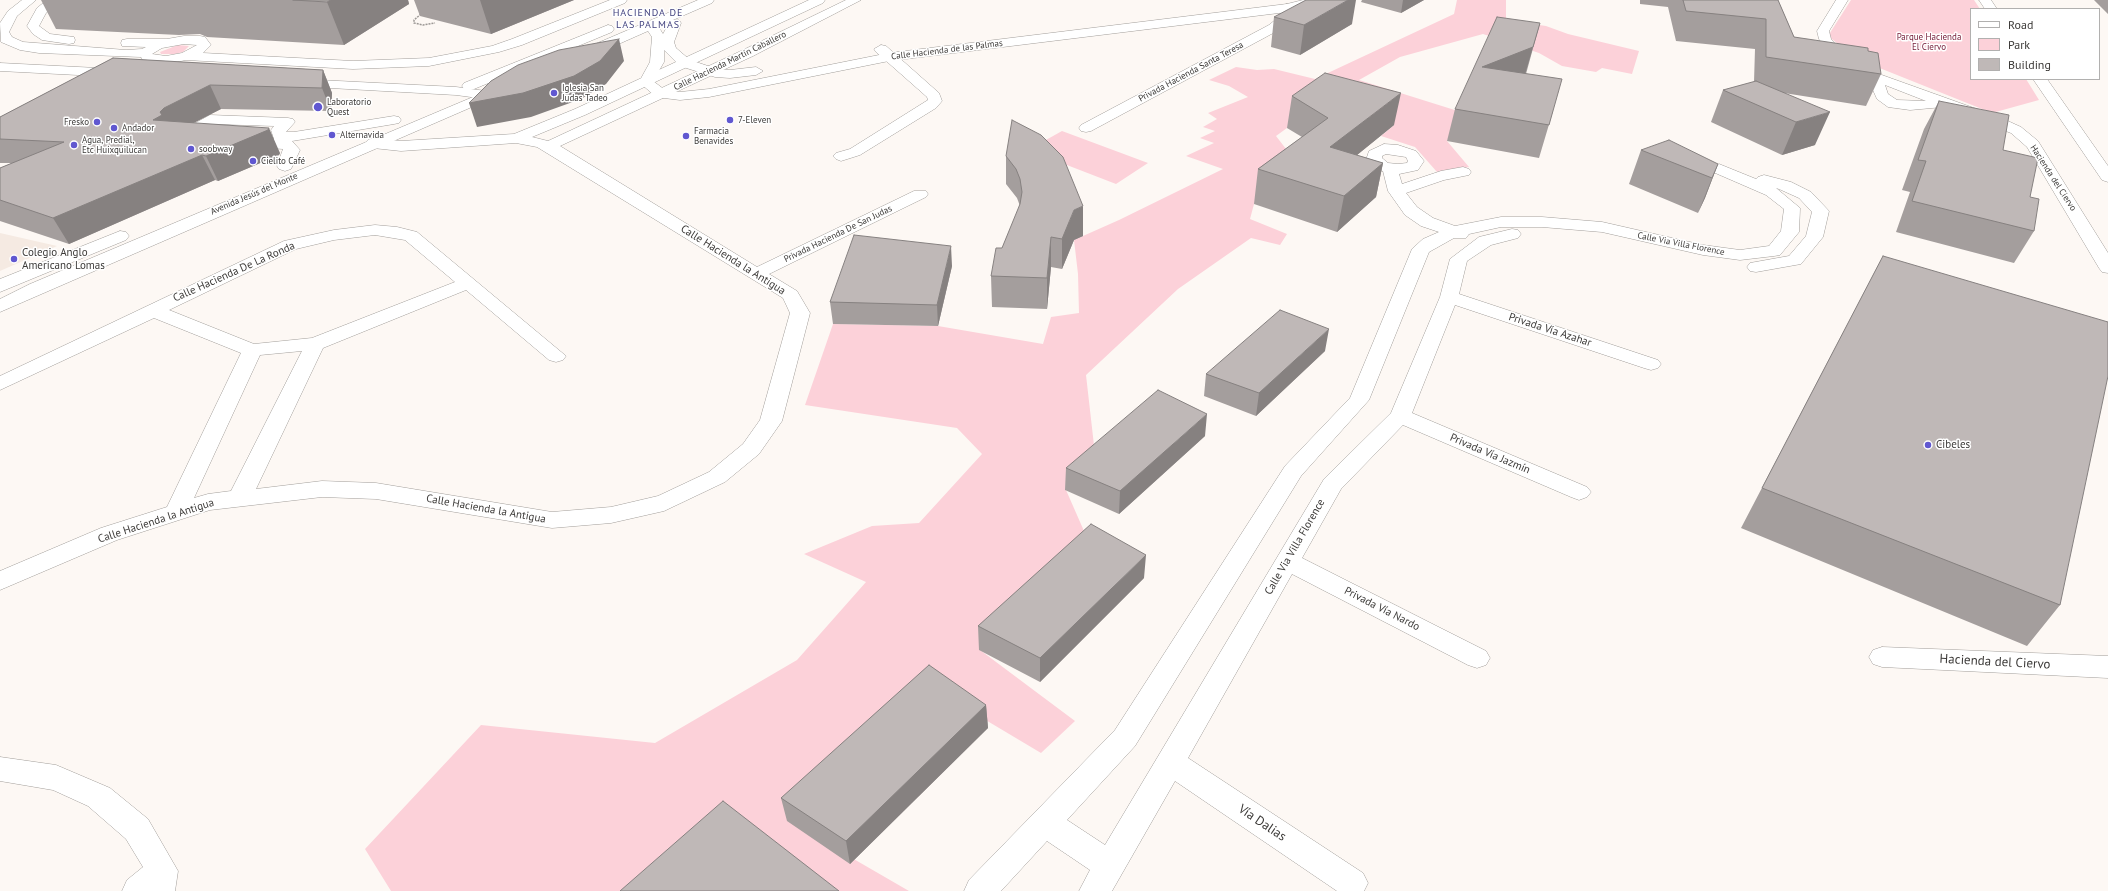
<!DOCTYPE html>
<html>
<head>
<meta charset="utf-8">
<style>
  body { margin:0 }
  #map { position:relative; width:2108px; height:891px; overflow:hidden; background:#fdf8f4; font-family:"PT Sans",sans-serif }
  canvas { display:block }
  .legend { position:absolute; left:1970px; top:8px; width:130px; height:72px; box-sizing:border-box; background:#fff; border:1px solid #b1b0af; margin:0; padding:5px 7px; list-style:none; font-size:12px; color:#3c3a38 }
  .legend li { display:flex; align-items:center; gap:8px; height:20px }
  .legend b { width:20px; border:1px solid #b1b0af }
</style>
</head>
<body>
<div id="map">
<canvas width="2108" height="891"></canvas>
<ul class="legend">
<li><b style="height:5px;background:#fff"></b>Road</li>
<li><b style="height:11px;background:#fcd1d9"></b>Park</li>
<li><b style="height:11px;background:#bfb8b7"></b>Building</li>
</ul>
</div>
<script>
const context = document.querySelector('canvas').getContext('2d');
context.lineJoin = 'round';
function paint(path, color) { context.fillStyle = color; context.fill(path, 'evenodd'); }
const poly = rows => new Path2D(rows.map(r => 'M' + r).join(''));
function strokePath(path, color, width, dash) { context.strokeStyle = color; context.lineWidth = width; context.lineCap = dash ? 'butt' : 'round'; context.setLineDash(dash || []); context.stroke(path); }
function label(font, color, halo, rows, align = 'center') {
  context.font = font + ' "PT Sans",sans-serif'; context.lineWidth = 3; context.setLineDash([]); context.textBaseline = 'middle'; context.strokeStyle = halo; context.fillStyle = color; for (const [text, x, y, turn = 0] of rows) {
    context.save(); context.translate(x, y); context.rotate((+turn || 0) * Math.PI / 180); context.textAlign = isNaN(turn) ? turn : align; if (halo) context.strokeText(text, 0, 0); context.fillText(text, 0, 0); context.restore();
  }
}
const built = poly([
  [0,233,57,246,0,271]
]);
const green = poly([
  [1457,0,1506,0,1506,20,1546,26,1568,34,1639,51,1632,74,1602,68,1596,72,1562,66,1539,53,1483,34,1400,57,1359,80,1461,112,1447,141,1469,167,1437,172,1415,147,1381,136,1394,125,1320,104,1276,136,1293,158,1254,204,1250,219,1287,234,1280,245,1251,238,1178,289,1086,375,1096,463,1066,490,1091,547,980,650,1075,721,1041,753,932,688,788,821,909,891,391,891,365,849,481,725,655,743,797,660,866,582,804,554,872,526,919,523,982,454,957,428,805,405,833,324,938,326,1043,344,1051,317,1079,313,1078,274,1074,240,1119,220,1223,169,1186,156,1214,143,1200,138,1215,131,1203,127,1217,119,1208,113,1248,97,1229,86,1209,80,1236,67,1257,70,1274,69,1315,79,1454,14],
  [1851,0,1974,0,1980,9,1971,9,1971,79,2026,79,2039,100,1992,113,1857,59,1828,36],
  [178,45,189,46,183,52,175,54,161,54,160,52],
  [1062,131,1148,163,1116,184,1028,150]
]);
const path = poly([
  [421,14,414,20,414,23,423,25,435,23]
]);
const minor = poly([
  [22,0,36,0,17,16,9,32,12,37,23,42,126,50,142,49,146,47,122,46,121,43,122,40,127,39,167,39,184,36,200,36,205,37,211,45,203,53,353,61,429,58,492,46,512,39,610,0,627,0,625,3,522,45,499,52,429,66,353,69,186,60,166,64,144,62,141,57,39,53,20,50,1,42,0,23,8,11,22,0],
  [184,44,197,45,182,53,166,56,152,54,162,48,184,44],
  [47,0,61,0,46,13,39,26,50,34,74,37,75,40,74,43,69,44,42,40,33,34,27,26,37,8,47,0],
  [809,0,825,0,823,3,585,115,532,137,548,141,743,50,846,0,861,0,753,56,560,146,757,267,914,191,926,191,928,194,926,197,769,274,797,291,810,313,782,421,759,454,725,482,664,511,611,523,552,528,376,499,322,497,210,510,117,540,0,590,0,571,101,528,167,507,241,353,154,318,0,390,0,376,284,241,334,230,375,225,397,227,417,232,566,356,563,360,556,362,549,360,466,290,323,348,256,489,322,481,376,483,552,512,611,507,658,496,709,472,743,444,760,420,790,313,783,298,537,147,516,143,401,151,373,148,368,146,365,143,368,140,373,138,401,141,514,134,575,109,809,0],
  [375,235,405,240,455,282,312,338,254,344,169,310,296,249,334,240,375,235],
  [302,351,231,491,208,494,194,498,260,355,302,351],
  [1836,0,1848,0,1829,31,1831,39,1842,52,1853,62,1879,74,1999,117,2021,127,2038,141,2108,253,2108,273,2102,272,2099,268,2027,147,2011,133,1943,107,1910,110,1888,107,1877,99,1868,79,1843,68,1832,58,1819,39,1817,31,1836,0],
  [1885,85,1926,101,1897,100,1888,94,1885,85],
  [1979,0,1991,0,1997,9,1985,9,1979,0],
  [1287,4,1293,8,1291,18,1277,31,1091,131,1086,132,1081,131,1079,128,1081,125,1269,25,1279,17,1283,5,1287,4],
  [881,45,886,46,939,93,942,101,936,108,860,155,841,161,836,159,833,156,836,153,850,149,928,100,927,97,876,52,874,49,881,45],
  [0,63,117,69,124,73,117,77,0,71,0,63],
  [299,79,456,87,486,91,491,92,493,95,491,98,486,99,456,95,294,86,292,83,294,80,299,79],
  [2033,79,2047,79,2108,166,2108,182,2102,180,2033,79],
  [210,115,288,118,293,119,295,122,286,132,294,132,394,116,399,117,401,120,399,123,394,124,292,141,300,150,291,169,285,171,279,169,277,166,283,149,246,146,241,144,238,141,241,138,246,136,274,139,271,130,274,126,213,124,193,135,192,140,182,141,177,139,174,136,177,133,210,115],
  [1384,144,1398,145,1416,151,1424,161,1418,170,1399,174,1402,184,1441,171,1463,167,1469,169,1471,172,1469,175,1444,180,1406,193,1417,207,1433,218,1455,226,1501,217,1542,217,1602,222,1703,245,1740,250,1769,246,1781,231,1784,209,1766,195,1713,172,1711,169,1713,166,1719,164,1756,179,1758,177,1764,175,1791,182,1811,192,1829,211,1823,237,1801,264,1756,272,1750,271,1747,267,1750,263,1789,256,1806,236,1812,212,1799,198,1779,189,1776,188,1800,208,1799,232,1780,255,1774,256,1740,260,1703,255,1602,232,1542,227,1501,227,1469,234,1466,238,1454,238,1429,252,1369,400,1301,476,1135,746,1067,820,1105,845,1324,479,1391,413,1440,297,1450,259,1479,237,1512,229,1518,230,1521,234,1518,238,1491,245,1467,261,1459,294,1658,360,1661,364,1658,368,1651,370,1644,368,1455,305,1412,413,1587,487,1591,492,1587,497,1579,500,1571,497,1403,425,1341,489,1302,558,1486,651,1490,658,1486,665,1477,668,1468,665,1292,574,1188,758,1363,873,1368,883,1364,891,1337,891,1175,781,1112,891,1079,891,1090,870,1047,841,1001,891,964,891,969,880,1115,730,1285,466,1350,398,1412,249,1423,239,1439,232,1421,226,1405,215,1388,191,1383,171,1378,170,1366,160,1369,151,1384,144],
  [1386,154,1406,157,1408,161,1407,163,1398,164,1388,163,1382,158,1382,156,1386,154],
  [1882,647,2108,656,2108,678,1882,667,1873,664,1869,657,1873,650,1882,647],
  [0,757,56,765,110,788,148,819,178,871,175,891,122,891,127,880,143,867,126,839,88,806,53,790,0,781,0,757]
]);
const major = poly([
  [698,0,714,0,712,3,673,20,679,20,681,23,674,42,676,48,690,60,717,69,730,70,756,67,763,71,756,75,730,78,715,77,680,66,664,50,664,62,653,81,665,90,680,92,709,89,889,53,1287,4,1303,0,1323,0,1321,3,1287,12,889,61,709,97,680,100,656,97,639,82,650,62,652,37,648,31,596,54,586,54,584,51,586,48,698,0],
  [670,21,669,23,663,34,658,26,670,21],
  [608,25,612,26,614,29,612,32,474,89,464,89,462,86,464,83,608,25],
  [499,86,504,87,506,90,504,93,0,312,0,299,30,284,499,86],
  [120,231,126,232,129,236,126,240,0,292,0,279,120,231]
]);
const wall = poly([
  [41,0,408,0,409,4,344,45,207,37,200,34,179,35,56,29],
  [414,0,574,0,491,34,420,16],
  [1362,0,1424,0,1401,13,1361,2],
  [1640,0,1778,0,1794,37,1868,51,1881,74,1866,106,1784,93,1815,145,1782,155,1711,122,1723,90,1754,82,1755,49,1676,41,1668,7,1640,4],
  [2094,0,2108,0,2108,14],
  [1274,17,1352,24,1300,55,1271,47],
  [1540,23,1526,74,1553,111,1539,158,1447,141,1455,109],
  [113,58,323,70,332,93,331,111,221,109,193,123,280,153,279,155,218,181,215,180,69,244,0,221,0,168,12,163,0,163,0,117],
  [1292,96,1394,125,1357,155,1383,163,1376,197,1337,232,1254,204,1258,169,1302,137,1287,128],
  [1939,101,2003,150,2030,197,2034,231,2014,263,1896,232,1910,192,1902,190,1924,129],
  [1641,150,1718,164,1705,198,1698,213,1629,184],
  [1006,156,1083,236,1074,240,1062,269,1051,267,1047,309,992,307,991,276,1002,248,1020,206,1017,198,1006,184],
  [1883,256,2060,605,2027,646,1741,528],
  [952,266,938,326,833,324,830,302],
  [1325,351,1256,416,1204,396,1206,374],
  [1205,436,1119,514,1065,490,1066,468],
  [1144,578,1040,682,979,650,978,626],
  [986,705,988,728,850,864,787,821,781,798]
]);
const shadedWall = poly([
  [331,0,408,0,409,4,344,45,327,2],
  [480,0,574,0,491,34],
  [1348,0,1356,0,1352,24,1300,55,1304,25],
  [1403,0,1424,0,1401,13],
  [1540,23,1524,78,1482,67],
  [619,39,624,61,606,84,581,99,531,117,477,127,469,103],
  [323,70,332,93,331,111,322,88],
  [210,85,221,109,176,132,153,120,164,108],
  [1401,93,1394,125,1325,181,1330,147],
  [1830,112,1815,145,1782,155,1796,122],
  [269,128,280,153,279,155,218,181,206,156],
  [202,155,215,180,69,244,53,218],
  [1383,163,1376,197,1337,232,1344,196],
  [1718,164,1705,198,1698,213,1712,178],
  [1083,206,1083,236,1074,240,1062,269,1062,239,1074,210],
  [1051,237,1051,267,1047,309,1047,278],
  [951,246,952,266,938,326,937,305],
  [1329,329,1325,351,1256,416,1259,393],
  [1207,414,1205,436,1119,514,1120,491],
  [1146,555,1144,578,1040,682,1040,658],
  [986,705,988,728,850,864,846,841]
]);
const building = poly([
  [293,0,331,0,327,2,293,0],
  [1306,0,1348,0,1304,25,1274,17,1306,0],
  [1683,0,1778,0,1794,37,1868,48,1868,51,1878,53,1881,74,1766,57,1766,19,1686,11,1683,0],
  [1497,17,1540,23,1533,47,1482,67,1562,79,1549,125,1455,109,1497,17],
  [619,39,600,61,574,76,523,93,469,103,491,81,518,65,559,50,619,39],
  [113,58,323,70,322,88,210,85,164,108,160,112,162,115,153,120,269,128,268,130,206,156,202,155,53,218,0,200,0,168,64,142,0,139,0,117,113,58],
  [1325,73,1401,93,1330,147,1383,163,1344,196,1258,169,1328,118,1292,96,1325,73],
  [1756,81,1830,112,1796,122,1723,90,1756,81],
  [1939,101,2009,115,2003,150,2038,158,2030,197,2039,199,2034,231,1912,201,1926,161,1918,160,1939,101],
  [1012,120,1041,135,1063,157,1083,206,1074,210,1062,239,1051,237,1047,278,991,276,996,248,1002,248,1020,204,1022,192,1020,179,1016,169,1006,156,1012,120],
  [1669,140,1718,164,1712,178,1641,150,1669,140],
  [854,235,951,246,937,305,830,302,854,235],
  [1883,256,2108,322,2108,376,2060,605,1762,488,1883,256],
  [1280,310,1329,329,1259,393,1206,374,1280,310],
  [1158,390,1207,414,1120,491,1066,468,1158,390],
  [1091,524,1146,555,1040,658,978,626,1091,524],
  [929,665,986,705,846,841,781,798,929,665],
  [723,801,839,891,620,891,723,801]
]);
const markers = [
  [554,93,4,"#6057d0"],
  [318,107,5,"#6057d0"],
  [730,120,4,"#6057d0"],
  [97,122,4,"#6057d0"],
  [114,128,4,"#6057d0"],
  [332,135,4,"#6057d0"],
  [686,136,4,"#6057d0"],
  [74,145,4,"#6057d0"],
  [191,149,4,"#6057d0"],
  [253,161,4,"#6057d0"],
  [14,259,4,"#6057d0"],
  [1928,445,4,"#6057d0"]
];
const farParknames = [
  ["Parque Hacienda",1929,37],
  ["El Ciervo",1929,47]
];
const farStreetnames = [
  ["Calle Hacienda de las Palmas",947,50,-7],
  ["Calle Hacienda Martín Caballero",730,61,-26],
  ["Privada Hacienda Santa Teresa",1191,72,-28],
  ["Hacienda del Ciervo",2053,178,57],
  ["Avenida Jesús del Monte",254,194,-23],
  ["Privada Hacienda De San Judas",838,234,-26],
  ["Calle Via Villa Florence",1681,244,11]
];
const farPoinames = [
  ["Iglesia San",562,88],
  ["Judas Tadeo",562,98],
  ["Laboratorio",327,102],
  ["Quest",327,112],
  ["7-Eleven",738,120],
  ["Fresko",89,122,"right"],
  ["Andador",122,128],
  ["Farmacia",694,131],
  ["Benavides",694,141],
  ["Alternavida",340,135],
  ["Agua, Predial,",82,140],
  ["Etc Huixquilucan",82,150],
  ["soobway",199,149],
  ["Cielito Café",261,161]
];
const farNeighbourhoodnames = [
  ["HACIENDA DE",648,13],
  ["LAS PALMAS",648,25]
];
const poiNames = [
  ["Colegio Anglo",22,253],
  ["Americano Lomas",22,266],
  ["Cibeles",1936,445]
];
const streetNames = [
  ["Calle Hacienda la Antigua",733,260,32],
  ["Calle Hacienda De La Ronda",234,272,-24],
  ["Privada Vía Azahar",1550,330,18],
  ["Privada Vía Jazmín",1490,454,23],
  ["Calle Hacienda la Antigua",486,509,10],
  ["Calle Hacienda la Antigua",156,521,-18],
  ["Calle Via Villa Florence",1295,547,-60],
  ["Privada Vía Nardo",1382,609,27]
];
const nearStreetnames = [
  ["Hacienda del Ciervo",1995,662,3],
  ["Vía Dalias",1262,823,34]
];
paint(built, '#f5eae2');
paint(green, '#fcd1d9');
strokePath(minor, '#a29e9a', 1);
strokePath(major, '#a29e9a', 1);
strokePath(path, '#9c9895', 1.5, [2, 1]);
paint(minor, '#fff');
paint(major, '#fff');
paint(wall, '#a49e9d');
paint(shadedWall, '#868180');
paint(building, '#bfb8b7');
strokePath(building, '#868180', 1);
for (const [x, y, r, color] of markers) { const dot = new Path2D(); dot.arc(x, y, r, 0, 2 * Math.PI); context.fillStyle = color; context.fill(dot); strokePath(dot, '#fff', 1.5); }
label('9px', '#77213c', '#fff', farParknames);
label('9px', '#3c3a38', '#fff', farStreetnames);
label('9px', '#3c3a38', '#fff', farPoinames, 'left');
context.letterSpacing = '1px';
label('10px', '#41417e', '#fff', farNeighbourhoodnames);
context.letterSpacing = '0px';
label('11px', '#3c3a38', '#fff', poiNames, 'left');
label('11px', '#3c3a38', '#fff', streetNames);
label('13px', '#3c3a38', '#fff', nearStreetnames);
</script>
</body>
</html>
